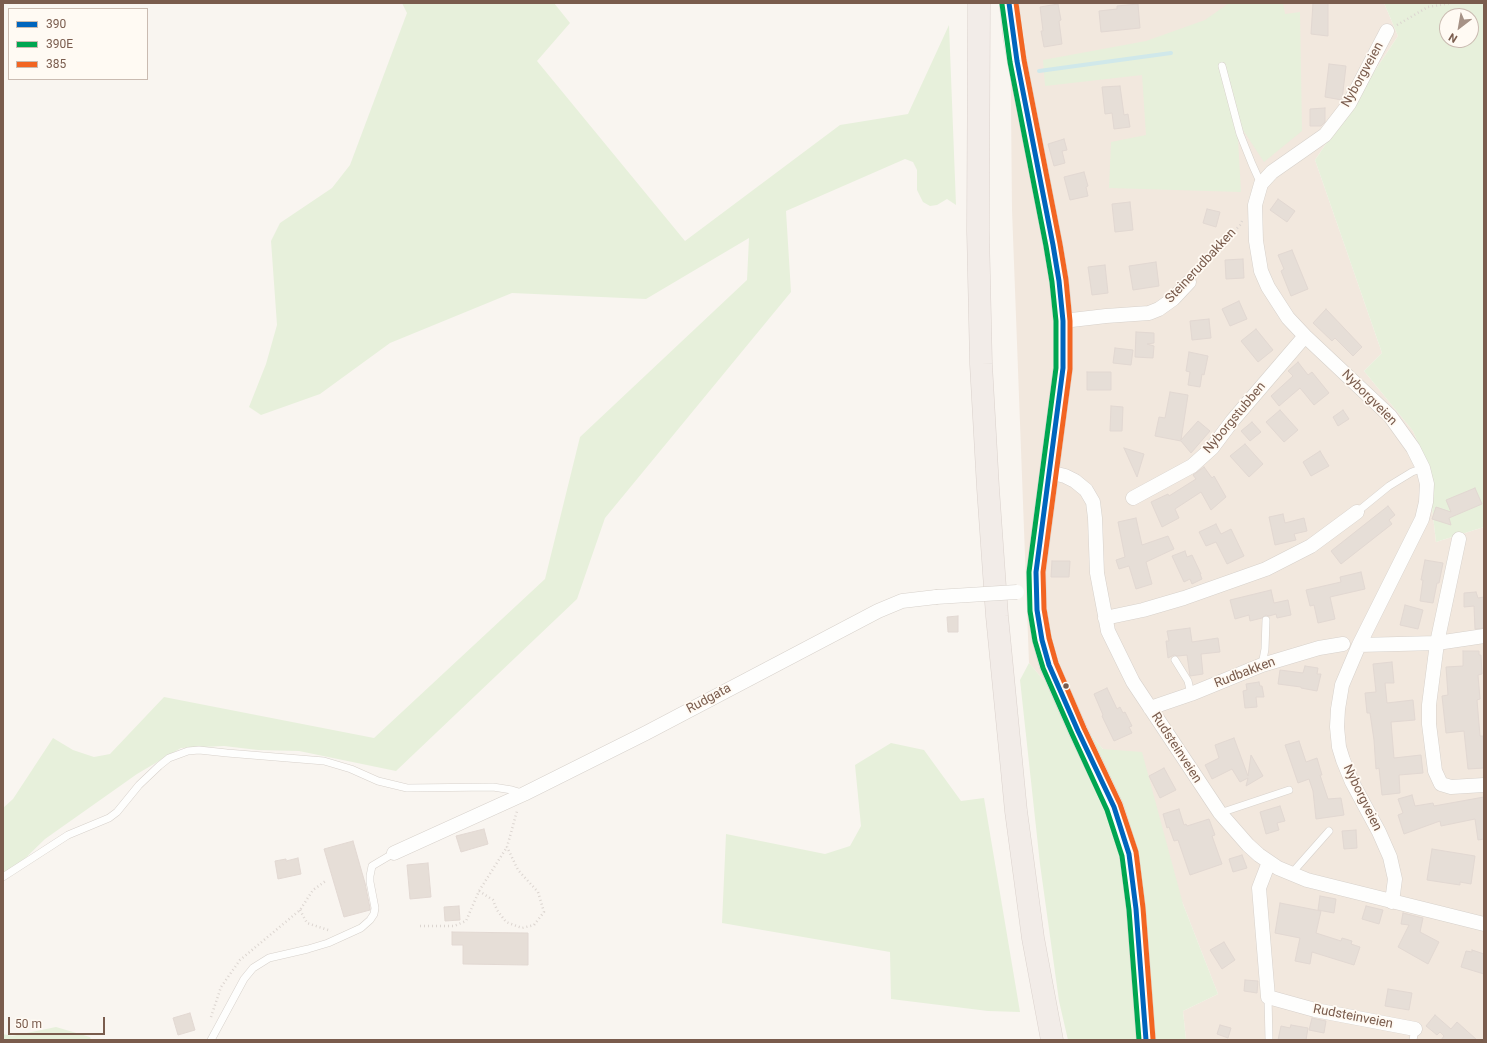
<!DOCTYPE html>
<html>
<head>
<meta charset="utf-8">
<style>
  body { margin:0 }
  #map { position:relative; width:1487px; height:1043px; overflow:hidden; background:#f9f5f0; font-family:Roboto,sans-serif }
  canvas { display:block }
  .frame { position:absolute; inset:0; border:4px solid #7a5c4d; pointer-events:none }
  .legend { position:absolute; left:8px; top:8px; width:140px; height:72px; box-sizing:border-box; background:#fffaf3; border:1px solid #cabbb1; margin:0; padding:5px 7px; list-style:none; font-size:12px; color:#7a5c4d }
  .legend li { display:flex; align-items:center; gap:8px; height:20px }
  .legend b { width:20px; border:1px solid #cabbb1 }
  .north { position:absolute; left:1439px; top:8px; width:40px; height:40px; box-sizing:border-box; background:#fffaf3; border:1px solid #cabbb1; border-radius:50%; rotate:211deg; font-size:11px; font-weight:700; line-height:16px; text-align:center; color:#7a5c4d }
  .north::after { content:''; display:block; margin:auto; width:14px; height:18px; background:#a69286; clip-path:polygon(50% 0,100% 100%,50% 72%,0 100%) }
  .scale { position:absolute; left:8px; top:1017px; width:97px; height:18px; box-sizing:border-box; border:2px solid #7a5c4d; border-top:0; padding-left:5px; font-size:12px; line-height:14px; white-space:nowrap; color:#7a5c4d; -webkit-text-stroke:3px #fffaf3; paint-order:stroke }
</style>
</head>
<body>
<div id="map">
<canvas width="1487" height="1043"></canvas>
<div class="frame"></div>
<ul class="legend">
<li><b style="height:5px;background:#0065bd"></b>390</li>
<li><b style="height:5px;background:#00a651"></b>390E</li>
<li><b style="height:5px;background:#f26522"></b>385</li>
</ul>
<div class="north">N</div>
<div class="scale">50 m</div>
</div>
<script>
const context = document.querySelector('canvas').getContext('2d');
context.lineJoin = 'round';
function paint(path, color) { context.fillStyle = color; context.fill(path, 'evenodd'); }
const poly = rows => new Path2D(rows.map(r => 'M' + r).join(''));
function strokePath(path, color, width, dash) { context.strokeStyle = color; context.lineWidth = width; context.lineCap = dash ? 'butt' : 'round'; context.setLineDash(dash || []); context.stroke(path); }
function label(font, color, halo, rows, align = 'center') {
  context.font = font + ' Roboto,sans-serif'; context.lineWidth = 3.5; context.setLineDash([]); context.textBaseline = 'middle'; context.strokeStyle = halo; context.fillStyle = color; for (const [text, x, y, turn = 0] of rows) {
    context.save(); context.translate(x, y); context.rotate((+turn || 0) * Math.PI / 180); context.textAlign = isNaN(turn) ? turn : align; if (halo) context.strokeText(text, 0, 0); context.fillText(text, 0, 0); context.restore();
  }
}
const residential = poly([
  [1010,3,1384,3,1398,36,1315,160,1382,353,1364,371,1413,431,1427,464,1436,542,1484,527,1484,1040,1186,1040,1183,1011,1218,994,1183,904,1103,749,1029,663,1012,210]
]);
const green = poly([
  [402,3,554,3,570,23,537,61,685,241,840,125,908,114,949,25,956,205,947,199,937,205,930,206,923,202,917,190,917,170,913,162,905,159,786,211,791,292,605,518,577,599,396,771,299,751,258,750,224,746,181,748,137,774,45,839,3,880,3,808,13,799,53,738,73,750,94,757,110,754,164,697,374,738,545,579,580,437,747,280,749,238,646,299,512,293,390,343,320,394,261,415,249,407,266,364,277,325,271,241,280,223,332,188,350,165,407,13],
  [1229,3,1283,3,1285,14,1300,12,1302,131,1264,162,1237,121,1241,192,1109,188,1111,142,1146,135,1142,75,1045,86,1043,60,1146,41,1205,20],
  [1384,3,1484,3,1484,527,1436,542,1427,464,1413,431,1364,371,1382,353,1315,160,1398,36],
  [1447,16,1471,16,1471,40,1447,40],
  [1029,663,1103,749,1142,752,1183,904,1218,994,1183,1011,1186,1040,1068,1040,1059,1001,1040,864,1020,680],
  [891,743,924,750,961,801,984,798,1020,1012,988,1011,891,999,890,952,722,923,726,834,825,854,850,846,861,826,855,765],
  [56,1027,90,1037,91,1040,3,1040,3,1034,12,1036]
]);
const stream = poly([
  [1039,71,1171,53]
]);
const building = poly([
  [1313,3,1328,3,1328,36,1311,34,1313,3],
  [1058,4,1061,20,1059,21,1062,44,1044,47,1041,31,1043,31,1040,7,1058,4],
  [1138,4,1140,28,1101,32,1099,11,1117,9,1117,6,1138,4],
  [1329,64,1346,66,1342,100,1325,97,1329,64],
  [1120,86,1124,115,1128,114,1130,127,1114,129,1112,113,1105,114,1102,87,1120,86],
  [1325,108,1325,122,1321,126,1310,126,1310,109,1325,108],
  [1064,139,1067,150,1062,151,1065,163,1054,166,1048,144,1064,139],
  [1084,172,1088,186,1086,187,1088,196,1070,200,1064,177,1084,172],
  [1278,199,1295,211,1287,222,1270,210,1278,199],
  [1130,202,1133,230,1115,232,1112,204,1130,202],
  [1207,209,1220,212,1216,227,1203,223,1207,209],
  [1292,250,1308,289,1291,296,1281,271,1284,269,1278,255,1292,250],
  [1243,259,1244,278,1226,279,1225,260,1243,259],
  [1156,262,1159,286,1133,290,1129,266,1156,262],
  [1105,265,1108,293,1092,295,1088,267,1105,265],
  [1239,301,1247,319,1230,326,1222,309,1239,301],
  [1326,309,1362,347,1353,356,1335,338,1332,341,1313,323,1326,309],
  [1209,319,1211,338,1192,340,1190,321,1209,319],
  [1256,329,1273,350,1258,362,1241,341,1256,329],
  [1136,332,1154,333,1154,343,1147,344,1154,346,1153,358,1135,357,1136,332],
  [1115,348,1133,350,1131,365,1113,363,1115,348],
  [1189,352,1208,356,1204,375,1202,374,1200,387,1188,385,1190,372,1186,371,1189,352],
  [1298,362,1308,375,1312,372,1329,393,1314,405,1300,388,1279,406,1271,396,1293,376,1288,371,1298,362],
  [1087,372,1111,372,1111,390,1087,390,1087,372],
  [1170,392,1188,395,1181,440,1198,421,1210,431,1191,453,1181,441,1155,436,1159,417,1165,418,1170,392],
  [1111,406,1123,407,1122,431,1110,431,1111,406],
  [1280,410,1298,430,1284,442,1266,422,1280,410],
  [1343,410,1349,419,1338,426,1333,417,1343,410],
  [1252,422,1261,432,1250,441,1241,431,1252,422],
  [1245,444,1263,464,1249,477,1230,456,1245,444],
  [1124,448,1144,454,1137,477,1124,448],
  [1320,451,1329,466,1311,476,1303,462,1320,451],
  [1204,467,1212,478,1214,476,1226,497,1211,510,1201,492,1175,509,1179,518,1162,527,1151,502,1168,494,1169,496,1196,479,1193,475,1204,467],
  [1475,488,1482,504,1449,518,1451,525,1432,519,1436,507,1451,512,1446,500,1475,488],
  [1388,506,1395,515,1389,520,1392,524,1341,564,1331,551,1388,506],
  [1283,514,1285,523,1304,518,1307,531,1294,534,1296,540,1275,545,1269,517,1283,514],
  [1136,518,1142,545,1168,536,1174,549,1146,562,1152,584,1136,589,1129,566,1119,569,1116,560,1125,557,1118,522,1136,518],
  [1216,524,1221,534,1231,529,1244,556,1227,564,1216,542,1206,546,1199,532,1216,524],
  [1185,551,1187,557,1192,555,1201,574,1200,574,1202,579,1192,584,1190,579,1184,582,1172,556,1185,551],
  [1425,560,1443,563,1439,583,1437,583,1433,603,1420,601,1423,580,1421,580,1425,560],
  [1052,561,1070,561,1069,577,1051,577,1052,561],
  [1361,572,1365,589,1330,597,1335,619,1318,623,1314,605,1310,606,1306,590,1341,582,1340,577,1361,572],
  [1271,590,1274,603,1288,600,1291,615,1277,618,1276,614,1269,616,1266,615,1262,618,1250,621,1249,615,1235,619,1230,600,1271,590],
  [1476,592,1478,598,1484,597,1484,628,1475,629,1474,606,1464,607,1464,593,1476,592],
  [1405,605,1423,610,1418,629,1400,625,1405,605],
  [958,616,958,632,948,632,947,617,958,616],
  [1190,628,1192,642,1218,638,1220,652,1201,654,1203,674,1190,676,1187,655,1178,656,1174,655,1168,658,1166,641,1169,641,1167,631,1190,628],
  [1463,651,1479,651,1479,655,1481,655,1482,674,1478,675,1480,699,1477,700,1480,736,1483,736,1484,744,1484,768,1468,769,1464,731,1446,733,1442,696,1448,695,1446,667,1463,666,1463,651],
  [1392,662,1394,683,1385,683,1387,703,1413,700,1415,720,1391,722,1394,758,1421,755,1423,773,1399,775,1400,793,1382,795,1379,768,1376,769,1374,740,1370,713,1367,713,1365,693,1376,692,1373,664,1392,662],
  [1305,666,1318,668,1317,674,1321,674,1317,691,1301,688,1301,687,1278,684,1280,670,1303,673,1305,666],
  [1259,682,1260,686,1262,686,1264,697,1256,697,1257,707,1245,708,1243,691,1247,690,1246,684,1259,682],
  [1107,688,1117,709,1120,707,1123,713,1125,712,1132,726,1129,727,1132,733,1114,741,1102,716,1103,715,1094,694,1107,688],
  [1234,738,1248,776,1251,755,1263,776,1246,786,1248,778,1240,782,1232,769,1212,779,1205,765,1219,758,1215,745,1234,738],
  [1299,741,1306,762,1317,758,1322,775,1320,775,1328,799,1341,798,1344,815,1316,819,1313,791,1309,779,1298,783,1285,745,1299,741],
  [1164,768,1176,790,1160,798,1149,776,1164,768],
  [1412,795,1415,806,1433,803,1434,806,1484,797,1484,839,1478,840,1475,819,1441,826,1440,821,1404,834,1398,815,1403,813,1398,799,1412,795],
  [1280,806,1285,821,1277,823,1279,830,1266,834,1260,812,1280,806],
  [1179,809,1184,825,1186,824,1187,826,1209,819,1215,835,1212,836,1222,864,1190,875,1178,840,1174,841,1169,827,1167,828,1163,814,1179,809],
  [484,829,488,844,461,852,456,836,484,829],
  [1356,830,1357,848,1344,849,1342,831,1356,830],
  [353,841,365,883,370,908,370,910,344,917,324,849,353,841],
  [1432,849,1475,856,1471,884,1460,882,1460,885,1427,880,1432,849],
  [1242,855,1247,868,1233,872,1229,859,1242,855],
  [298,858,301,874,278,879,275,861,286,859,286,861,298,858],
  [428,863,431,897,410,899,407,865,428,863],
  [1320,896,1336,899,1334,913,1318,910,1320,896],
  [1280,903,1321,911,1316,933,1341,941,1342,938,1352,941,1351,944,1360,947,1354,965,1312,952,1310,964,1295,961,1300,938,1275,933,1280,903],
  [459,906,460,920,445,921,444,907,459,906],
  [1366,906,1383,910,1379,924,1362,919,1366,906],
  [1403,913,1423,918,1420,932,1439,942,1428,964,1398,947,1409,925,1401,924,1403,913],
  [452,932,528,933,528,965,463,964,463,945,452,945,452,932],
  [1224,942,1235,960,1222,969,1210,950,1224,942],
  [1472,950,1484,954,1484,974,1461,967,1466,951,1472,952,1472,950],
  [1245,980,1258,981,1257,993,1244,991,1245,980],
  [1388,989,1412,993,1409,1010,1385,1006,1388,989],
  [190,1013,195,1030,178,1035,173,1018,190,1013],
  [1435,1015,1451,1029,1457,1022,1477,1040,1441,1040,1444,1036,1440,1032,1437,1035,1426,1026,1435,1015],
  [1312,1018,1326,1021,1324,1033,1309,1030,1312,1018],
  [1220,1025,1231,1028,1228,1038,1217,1034,1220,1025],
  [1291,1025,1308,1028,1306,1040,1278,1040,1281,1026,1290,1028,1291,1025]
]);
const path = poly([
  [1397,25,1428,7,1451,3],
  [1197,273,1240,225,1242,221],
  [479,891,493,900,497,910,506,922,522,928,534,925,544,912,538,892,518,870,507,847,517,811],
  [300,910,307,923,331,931],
  [420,926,454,926,466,921,479,891,507,847],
  [211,1017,221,987,240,960,300,910,313,890,327,880]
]);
const service = poly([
  [1222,66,1240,134,1252,164,1261,184],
  [1357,512,1389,486,1412,472,1423,468],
  [1175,660,1188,681,1191,694],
  [1262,665,1265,649,1266,620],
  [1220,813,1289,790],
  [1291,874,1329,831],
  [3,877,68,835,109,818,117,812,139,785,159,766,169,758,188,751,199,750,227,753,324,761,351,769,378,781,407,788,493,787,512,790,522,793],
  [1268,997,1269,1040],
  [211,1040,244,979,253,968,269,958,308,949,328,943,361,928,370,920,374,914,375,908,370,882,370,876,372,866,394,853],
  [1413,1040,1415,1029]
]);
const minor = poly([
  [1387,31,1349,104,1325,135,1272,172,1261,184,1255,205,1256,241,1261,271,1268,287,1288,318,1305,336,1390,416,1413,448,1423,468,1427,484,1426,502,1422,519,1359,645,1342,685,1338,709,1337,727,1339,747,1343,760,1352,782,1379,832,1390,857,1395,879,1392,902],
  [1063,321,1106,316,1149,313,1159,309,1173,299,1189,282],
  [1049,472,1065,476,1075,481,1086,490,1093,502,1095,518,1097,573,1108,631,1133,682,1220,813,1248,845,1259,855,1278,868,1307,880,1484,924],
  [1133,498,1192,466,1212,448,1233,420,1305,336],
  [1459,539,1437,643,1429,705,1429,724,1435,771,1441,784,1451,787,1484,785],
  [1105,618,1143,610,1184,598,1266,569,1311,546,1357,512],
  [1359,645,1437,643,1484,636],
  [1150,708,1191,694,1262,665,1319,648,1343,644],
  [394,853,524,794,646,733,878,611,902,601,936,597],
  [1269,862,1259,888,1268,997,1315,1010,1415,1029]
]);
const secondary = poly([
  [1009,3,1013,38,1017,61,1053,245,1059,281,1063,321,1063,368,1036,572,1037,610,1042,640,1049,665,1078,731,1114,807,1129,854,1136,909,1146,1040]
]);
const trunk = poly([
  [979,3,978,231,981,364,988,488,997,616,1016,811,1033,938,1052,1040]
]);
const minorBridge = poly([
  [936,597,1017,592]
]);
const bus1 = poly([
  [1009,3,1017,61,1053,245,1059,281,1063,321,1063,368,1036,572,1037,610,1042,640,1049,665,1078,731,1114,807,1129,854,1136,909,1146,1040]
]);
const bus2 = poly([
  [1002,4,1010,62,1046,246,1052,282,1056,321,1056,368,1029,572,1030,611,1035,641,1043,668,1072,734,1107,810,1122,856,1129,910,1139,1040]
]);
const bus3 = poly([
  [1016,3,1024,60,1060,244,1066,280,1070,321,1070,369,1043,572,1044,609,1049,638,1056,663,1084,728,1120,804,1136,852,1143,908,1153,1039]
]);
const markers = [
  [1066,686,3.5,"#7a5c4d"]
];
const streetNames = [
  ["Nyborgveien",1363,75,-61],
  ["Steinerudbakken",1201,266,-47],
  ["Nyborgveien",1369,398,45],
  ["Nyborgstubben",1235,418,-50],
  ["Rudbakken",1245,673,-21],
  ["Rudgata",709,699,-28],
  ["Rudsteinveien",1176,748,57],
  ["Nyborgveien",1362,798,64],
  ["Rudsteinveien",1353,1017,11]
];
paint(residential, '#f2e8de');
paint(green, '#e7f0db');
strokePath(stream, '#d0e8ea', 4);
paint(building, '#e6ded7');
strokePath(building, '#e2d8d2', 1);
strokePath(service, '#d7d1cb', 8);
strokePath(minor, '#d7d1cb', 15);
strokePath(secondary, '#d9d2cb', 20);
strokePath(trunk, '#dad1cc', 23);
strokePath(path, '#dcd5d0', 2.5, [1, 3]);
strokePath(service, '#fefefd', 7);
strokePath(minor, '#fefefd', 14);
strokePath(secondary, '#fefefd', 19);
strokePath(trunk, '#f2ece8', 22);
strokePath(minorBridge, '#d7d1cb', 15, []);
strokePath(minorBridge, '#fefefd', 14);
strokePath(bus1, '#0065bd', 5);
strokePath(bus2, '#00a651', 5);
strokePath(bus3, '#f26522', 5);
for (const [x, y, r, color] of markers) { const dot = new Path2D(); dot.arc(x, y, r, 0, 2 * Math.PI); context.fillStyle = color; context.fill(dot); strokePath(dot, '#fffaf3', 1.5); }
label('13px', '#7a5c4d', '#fffaf3', streetNames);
</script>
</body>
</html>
